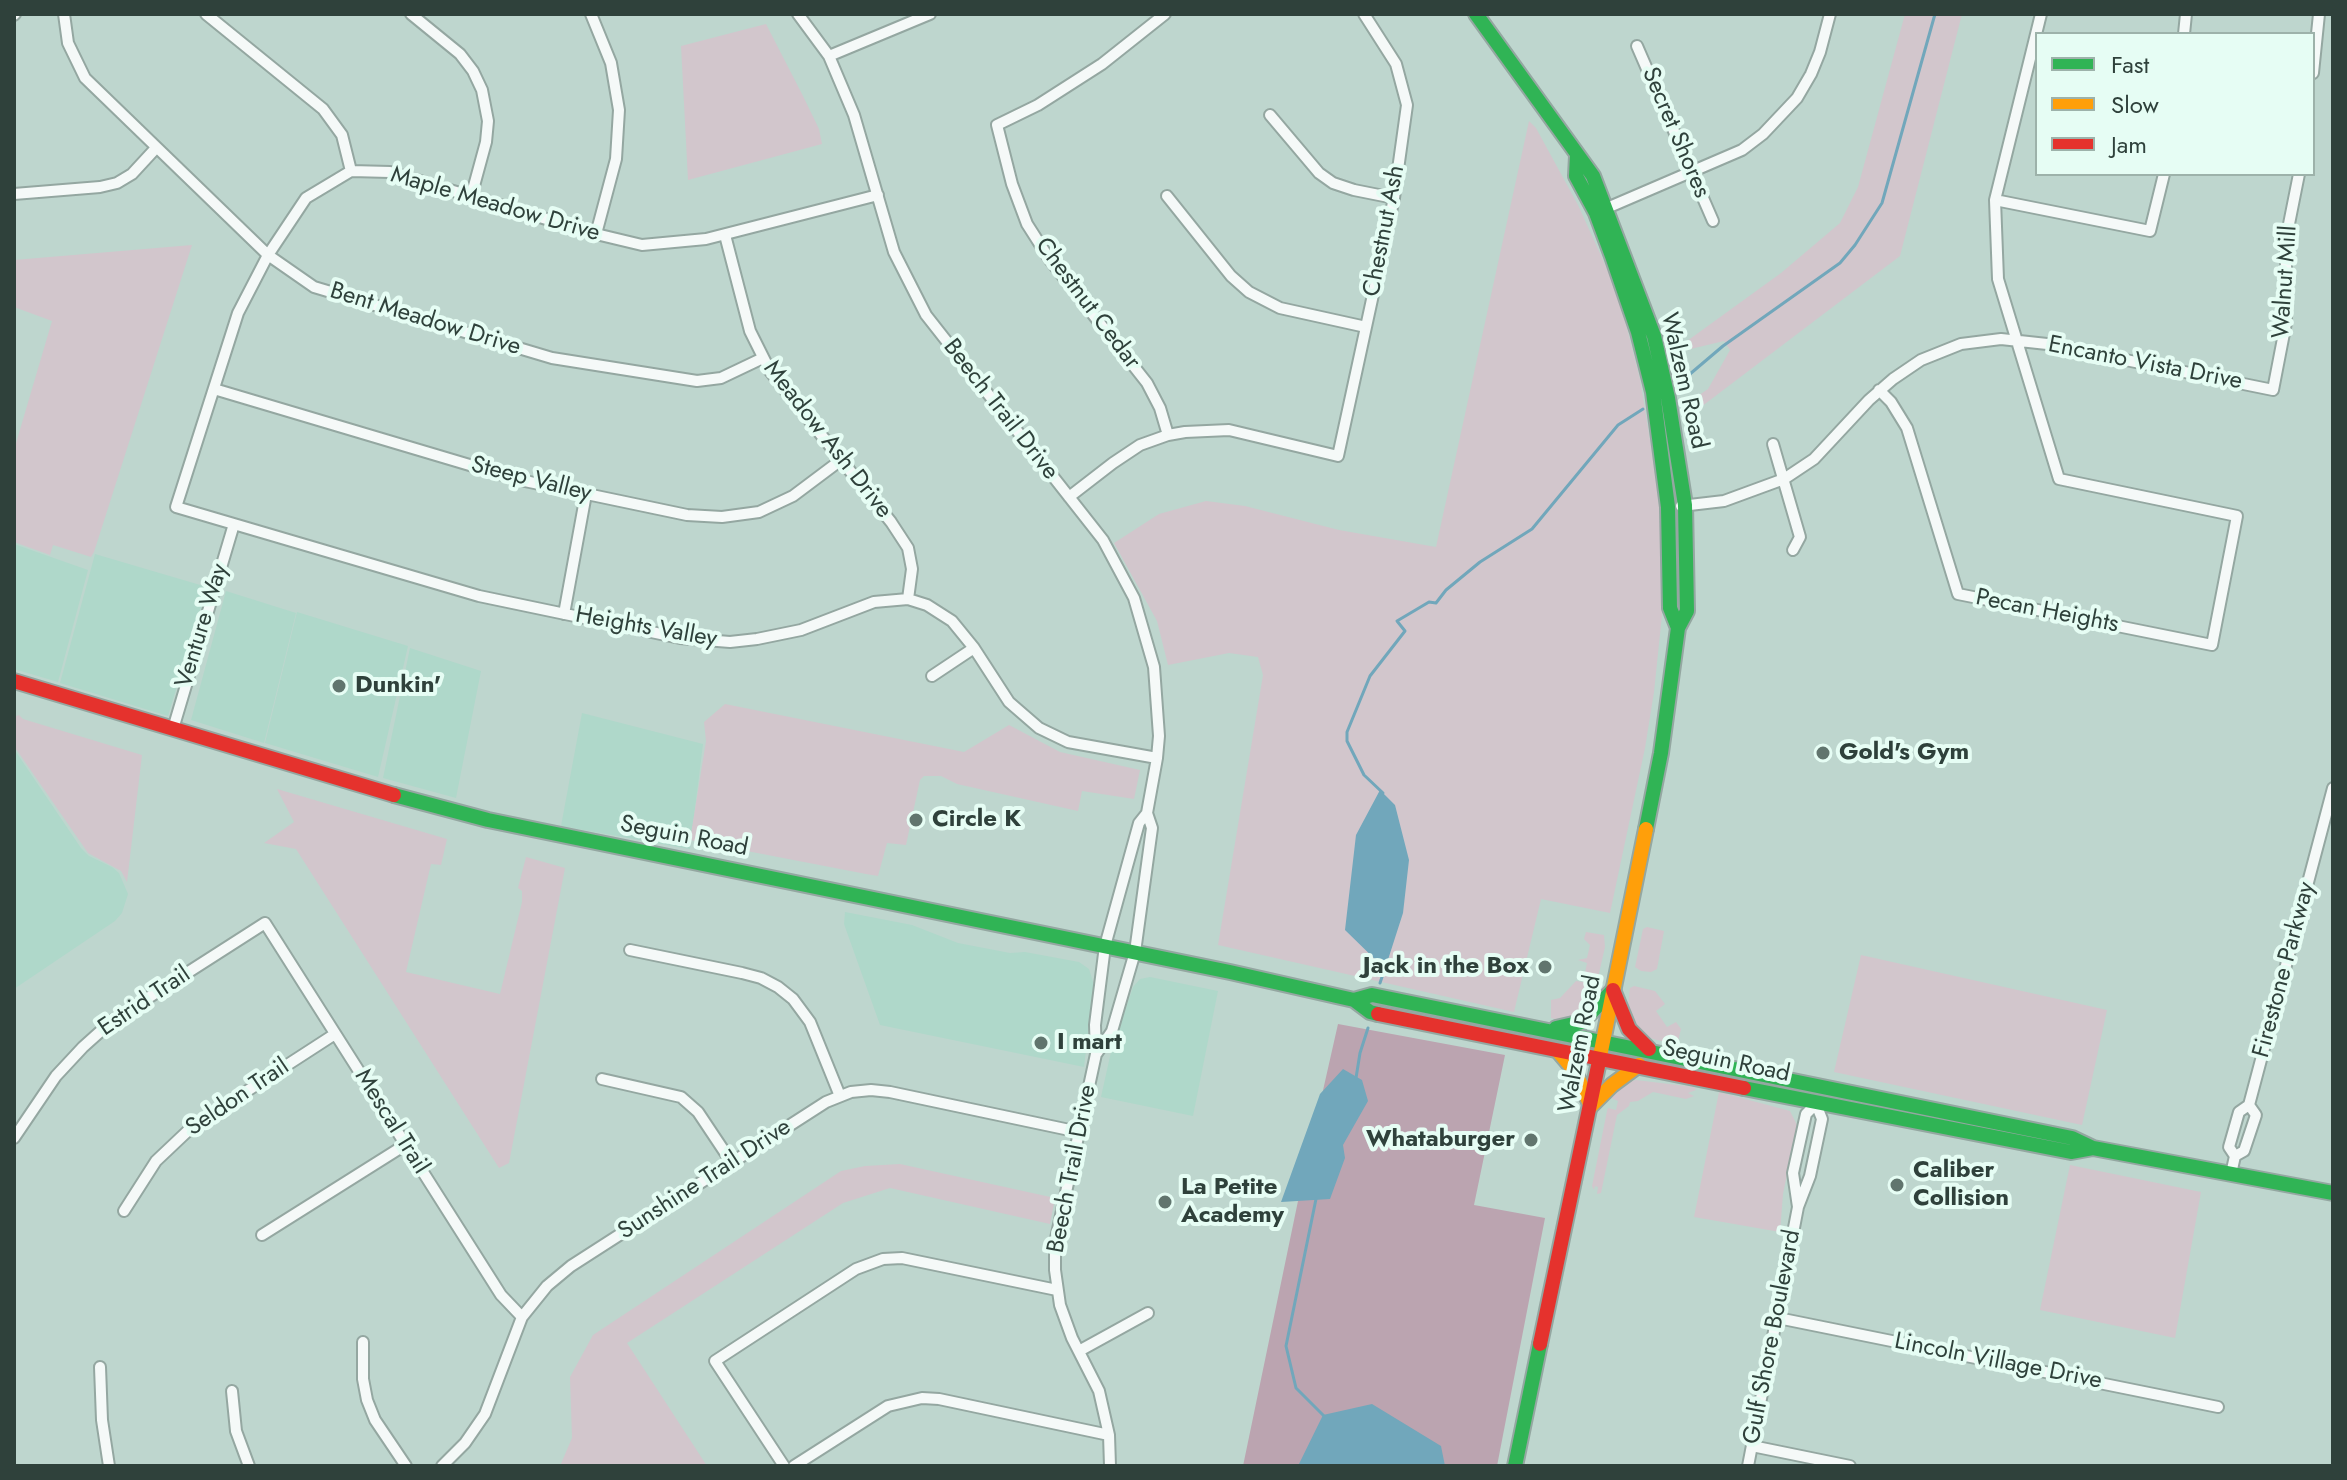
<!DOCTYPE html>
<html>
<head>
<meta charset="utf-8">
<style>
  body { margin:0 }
  #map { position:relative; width:2347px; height:1480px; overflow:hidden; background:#bed6ce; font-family:Jost,sans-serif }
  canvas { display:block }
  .frame { position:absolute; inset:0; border:16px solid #2f413b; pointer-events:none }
  .legend { position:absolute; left:2035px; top:32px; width:280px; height:144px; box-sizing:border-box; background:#e6fdf4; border:2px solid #9db2aa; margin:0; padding:10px 14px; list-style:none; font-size:24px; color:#2f413b }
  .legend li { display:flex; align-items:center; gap:16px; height:40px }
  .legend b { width:40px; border:2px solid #9db2aa }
</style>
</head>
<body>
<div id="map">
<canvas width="2347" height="1480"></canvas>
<div class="frame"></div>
<ul class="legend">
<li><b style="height:10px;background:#30b455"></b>Fast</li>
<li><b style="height:10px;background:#ff9f0a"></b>Slow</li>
<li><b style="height:10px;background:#e5322d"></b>Jam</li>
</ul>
</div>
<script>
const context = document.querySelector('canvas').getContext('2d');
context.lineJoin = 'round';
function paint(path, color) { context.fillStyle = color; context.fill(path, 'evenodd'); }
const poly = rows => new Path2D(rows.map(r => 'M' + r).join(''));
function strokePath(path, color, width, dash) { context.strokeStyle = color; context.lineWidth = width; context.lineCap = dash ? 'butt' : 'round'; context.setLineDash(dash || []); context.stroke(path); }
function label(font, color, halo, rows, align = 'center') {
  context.font = font + ' Jost,sans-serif'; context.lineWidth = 8; context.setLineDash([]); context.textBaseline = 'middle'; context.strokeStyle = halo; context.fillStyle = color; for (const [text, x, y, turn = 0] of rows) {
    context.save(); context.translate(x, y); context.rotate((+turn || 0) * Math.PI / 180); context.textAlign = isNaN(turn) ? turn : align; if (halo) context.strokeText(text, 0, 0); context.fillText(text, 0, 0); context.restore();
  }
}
const built = poly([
  [14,544,88,570,58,682,14,669],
  [95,554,207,587,168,716,60,683],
  [226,591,296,613,264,743,191,720],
  [297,612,408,646,378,777,265,743],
  [410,648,481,671,456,798,383,778],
  [582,713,703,744,690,849,561,826],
  [14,749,81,848,89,856,112,867,119,873,128,894,122,913,115,921,14,989],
  [845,912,912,925,958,943,1010,953,1025,952,1079,962,1089,969,1094,985,1084,1067,880,1025,844,924],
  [1150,977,1218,991,1193,1116,1101,1097,1111,1052,1133,987,1140,979]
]);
const green = poly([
  [1905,14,1962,14,1900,256,1693,413,1683,406,1708,389,1730,350,1724,341,1678,352,1670,358,1676,349,1781,273,1840,223,1858,187],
  [766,24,803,96,819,129,822,144,688,180,681,46],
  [1529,121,1536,128,1578,205,1618,293,1640,379,1658,489,1662,554,1662,615,1654,692,1645,748,1610,913,1541,899,1514,1012,1218,945,1263,675,1258,657,1229,653,1168,665,1157,621,1114,543,1159,514,1206,501,1245,506,1339,530,1436,547],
  [192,245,94,552,91,557,53,545,50,555,14,542,14,450,52,321,14,307,14,260],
  [725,704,964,752,1009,725,1060,752,1140,770,1134,799,1082,791,1078,811,957,784,941,776,924,776,920,780,906,845,887,843,878,876,866,874,690,840,706,741,704,722],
  [19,715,23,719,142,755,127,882,121,871,88,853,16,749,14,724,16,716],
  [277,789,447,839,441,865,431,864,406,972,500,994,522,902,522,891,518,888,526,857,565,868,509,1163,499,1168,296,849,264,843,294,822],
  [1647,927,1664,931,1657,969,1651,972,1641,971,1635,967,1643,929],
  [1586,932,1604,935,1605,947,1594,995,1582,1014,1559,1020,1551,1018,1551,1000,1560,998,1576,981,1583,982,1587,963,1578,960,1587,958,1590,945,1584,939],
  [1861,955,2107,1010,2082,1125,1834,1072],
  [1634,986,1655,991,1665,1004,1656,1011,1667,1027,1676,1022,1681,1029,1677,1045,1653,1039,1637,1031,1628,1006,1630,988],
  [1636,1080,1694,1087,1696,1090,1688,1093,1694,1096,1686,1099,1653,1092,1638,1101,1630,1102,1629,1106,1617,1115,1601,1193,1597,1194,1598,1187,1595,1186,1594,1190,1592,1186,1607,1111,1608,1108,1616,1110,1618,1101,1611,1098,1629,1082],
  [1719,1092,1790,1111,1797,1125,1783,1194,1780,1232,1694,1217],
  [900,1164,1055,1198,1050,1224,890,1188,843,1203,627,1343,707,1466,560,1466,572,1438,570,1377,593,1335,841,1171,865,1166],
  [2070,1165,2201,1192,2175,1338,2040,1310]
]);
const forest = poly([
  [1338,1024,1505,1055,1474,1205,1545,1218,1497,1466,1243,1466,1298,1201]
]);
const water = poly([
  [1380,790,1395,805,1409,860,1403,913,1385,969,1345,930,1356,835],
  [1343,1069,1362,1080,1368,1101,1343,1145,1345,1158,1330,1199,1281,1202,1320,1094],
  [1372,1404,1441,1446,1445,1466,1298,1466,1323,1415]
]);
const stream = poly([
  [1677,385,1723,346,1840,263,1855,245,1882,203,1935,14],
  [1383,793,1364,775,1347,741,1347,732,1370,676,1405,631,1397,621,1429,602,1436,603,1446,590,1480,562,1532,529,1618,425,1643,409],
  [1380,983,1385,968],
  [1356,1078,1360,1053,1368,1028],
  [1316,1199,1286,1346,1296,1388,1324,1416]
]);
const street = poly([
  [64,14,68,43,85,78,268,255,314,287,552,358,697,381,721,378,763,358],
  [206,14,323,109,342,135,351,171],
  [411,14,460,54,473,71,482,90,488,121,486,142,471,197],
  [591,14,611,63,619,110,616,159,596,234],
  [798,14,829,56,854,115,894,252,926,315,1103,540,1134,598,1154,667,1159,736,1157,758,1147,813,1139,823,1105,946,1095,1025,1096,1054,1055,1243,1055,1270,1060,1305,1072,1338,1099,1391,1109,1435,1110,1466],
  [1165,14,1102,64,1038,105,997,125,1012,184,1027,224,1050,260,1147,383,1160,408,1168,435],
  [14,15,15,14],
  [2184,34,2186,14],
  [1637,46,1713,221],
  [829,56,930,14],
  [2313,73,2319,14],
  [1270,115,1319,173,1333,183,1354,190,1394,198],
  [14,194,100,187,117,183,132,174,156,148],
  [878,195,706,239,642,245,596,234,390,172,351,171,306,198,268,255,238,313,176,507,479,596,680,638,730,642,757,639,801,630,874,602,908,599,927,605,952,621,974,648,1009,702,1039,728,1068,742,1157,758],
  [1167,196,1231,276,1249,292,1280,308,1366,327],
  [1995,200,2150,231,2164,174],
  [1607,208,1742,150,1763,134,1797,98,1811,74,1820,52,1830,14],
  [725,235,750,331,770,371,891,522,908,548,912,569,908,599],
  [214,389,520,480,687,515,722,517,759,512,793,496,841,460],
  [1879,390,1891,402,1907,428,1958,594,2212,645,2237,516,2059,479,1998,279,1995,200,2041,14],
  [1773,444,1800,537,1793,550],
  [1069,497,1113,463,1140,445,1168,435,1185,432,1229,430,1338,456,1394,198,1407,105,1396,64,1364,14],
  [1681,506,1724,501,1784,479,1814,459,1869,400,1893,379,1921,360,1961,344,2001,339,2047,344,2273,390,2286,323,2286,239,2299,174],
  [564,614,586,494],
  [932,676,974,648],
  [173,729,234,524],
  [630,950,742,973,761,978,778,987,793,999,810,1022,840,1096],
  [1097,1053,1112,1031,1135,952,1152,828,1147,813],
  [602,1079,681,1097,698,1112,732,1163],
  [14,1138,56,1076,83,1047,112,1021,265,923,501,1295,522,1317],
  [2235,1156,2244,1151,2256,1115,2249,1105],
  [2231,1174,2235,1156,2229,1147,2239,1112,2249,1105,2333,788],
  [124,1211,156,1161,193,1126,335,1034],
  [262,1235,405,1145],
  [1778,1318,2218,1407],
  [363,1342,363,1379,367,1400,375,1420,406,1466],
  [1079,1351,1148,1313],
  [100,1367,102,1420,109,1466],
  [232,1391,236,1431,249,1466],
  [1752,1446,1850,1466],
  [442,1466,465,1443,485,1414,522,1317,547,1286,571,1266,826,1102,851,1092,871,1090,890,1092,1079,1132],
  [784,1466,715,1361,856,1269,883,1259,902,1258,1057,1290],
  [794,1466,888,1406,922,1398,939,1399,1109,1435],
  [1748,1466,1798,1207,1810,1176,1822,1119,1816,1104,1806,1114,1793,1173,1798,1207]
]);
const fast = poly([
  [1476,14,1593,176,1654,336,1668,398,1685,505,1687,611,1678,628,1661,753,1646,829],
  [1577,156,1576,176,1596,213,1612,256,1638,332,1653,392,1668,507,1670,608,1678,628],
  [394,795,488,820,1230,972,1354,1000,1370,1012,1378,1014],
  [1354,1000,1372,995,2072,1138,2093,1148,2333,1193],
  [1556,1028,1582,1022,1613,990],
  [1744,1088,2071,1152,2093,1148],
  [1515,1466,1540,1344]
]);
const slow = poly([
  [1558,1051,1574,1070,1591,1106,1612,1085,1639,1065],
  [1598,1066,1646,829]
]);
const jam = poly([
  [14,681,394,795],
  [1613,990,1629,1029,1649,1049],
  [1378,1014,1744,1088],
  [1540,1344,1598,1066]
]);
const markers = [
  [339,686,8,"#61756e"],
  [1823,753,8,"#61756e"],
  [916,820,8,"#61756e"],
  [1545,967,8,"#61756e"],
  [1041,1043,8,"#61756e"],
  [1531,1140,8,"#61756e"],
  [1897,1185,8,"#61756e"],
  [1165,1202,8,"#61756e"]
];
const streetNames = [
  ["Secret Shores",1675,133,67],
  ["Maple Meadow Drive",495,205,16],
  ["Chestnut Ash",1385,231,-79],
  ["Walnut Mill",2286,282,-86],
  ["Chestnut Cedar",1087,304,53],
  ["Bent Meadow Drive",425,320,17],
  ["Encanto Vista Drive",2145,364,11],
  ["Walzem Road",1683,381,77],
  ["Beech Trail Drive",1000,410,52],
  ["Meadow Ash Drive",827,440,52],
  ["Steep Valley",531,480,14],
  ["Pecan Heights",2047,612,11],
  ["Venture Way",203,626,-73],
  ["Heights Valley",646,628,10],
  ["Seguin Road",684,837,11],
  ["Firestone Parkway",2285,970,-75],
  ["Estrid Trail",145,1002,-34],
  ["Walzem Road",1581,1044,-79],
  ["Seguin Road",1726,1062,12],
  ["Seldon Trail",238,1098,-34],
  ["Mescal Trail",391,1122,58],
  ["Beech Trail Drive",1073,1169,-79],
  ["Sunshine Trail Drive",705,1180,-33],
  ["Gulf Shore Boulevard",1773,1337,-79],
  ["Lincoln Village Drive",1998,1362,11]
];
const poiNames = [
  ["Dunkin'",355,686],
  ["Gold's Gym",1839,753],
  ["Circle K",932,820],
  ["Jack in the Box",1529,967,"right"],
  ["I mart",1057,1043],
  ["Whataburger",1515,1140,"right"],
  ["Caliber",1913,1171],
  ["Collision",1913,1199],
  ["La Petite",1181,1188],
  ["Academy",1181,1216]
];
paint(built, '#afd8ca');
paint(green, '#d2c6cc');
paint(forest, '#bba4b0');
paint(water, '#71a7bb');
strokePath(stream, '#71a7bb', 3);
strokePath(street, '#94a7a1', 14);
strokePath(fast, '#94a7a1', 18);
strokePath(slow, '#94a7a1', 18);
strokePath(jam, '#94a7a1', 18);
strokePath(street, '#f5f9f8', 10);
strokePath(fast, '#30b455', 14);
strokePath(slow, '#ff9f0a', 14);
strokePath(jam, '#e5322d', 14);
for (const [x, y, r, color] of markers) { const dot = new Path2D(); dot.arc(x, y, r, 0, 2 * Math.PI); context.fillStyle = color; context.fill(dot); strokePath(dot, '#e6fdf4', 3); }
label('24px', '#2f413b', '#e6fdf4', streetNames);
label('bold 24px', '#2f413b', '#e6fdf4', poiNames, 'left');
</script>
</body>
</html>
